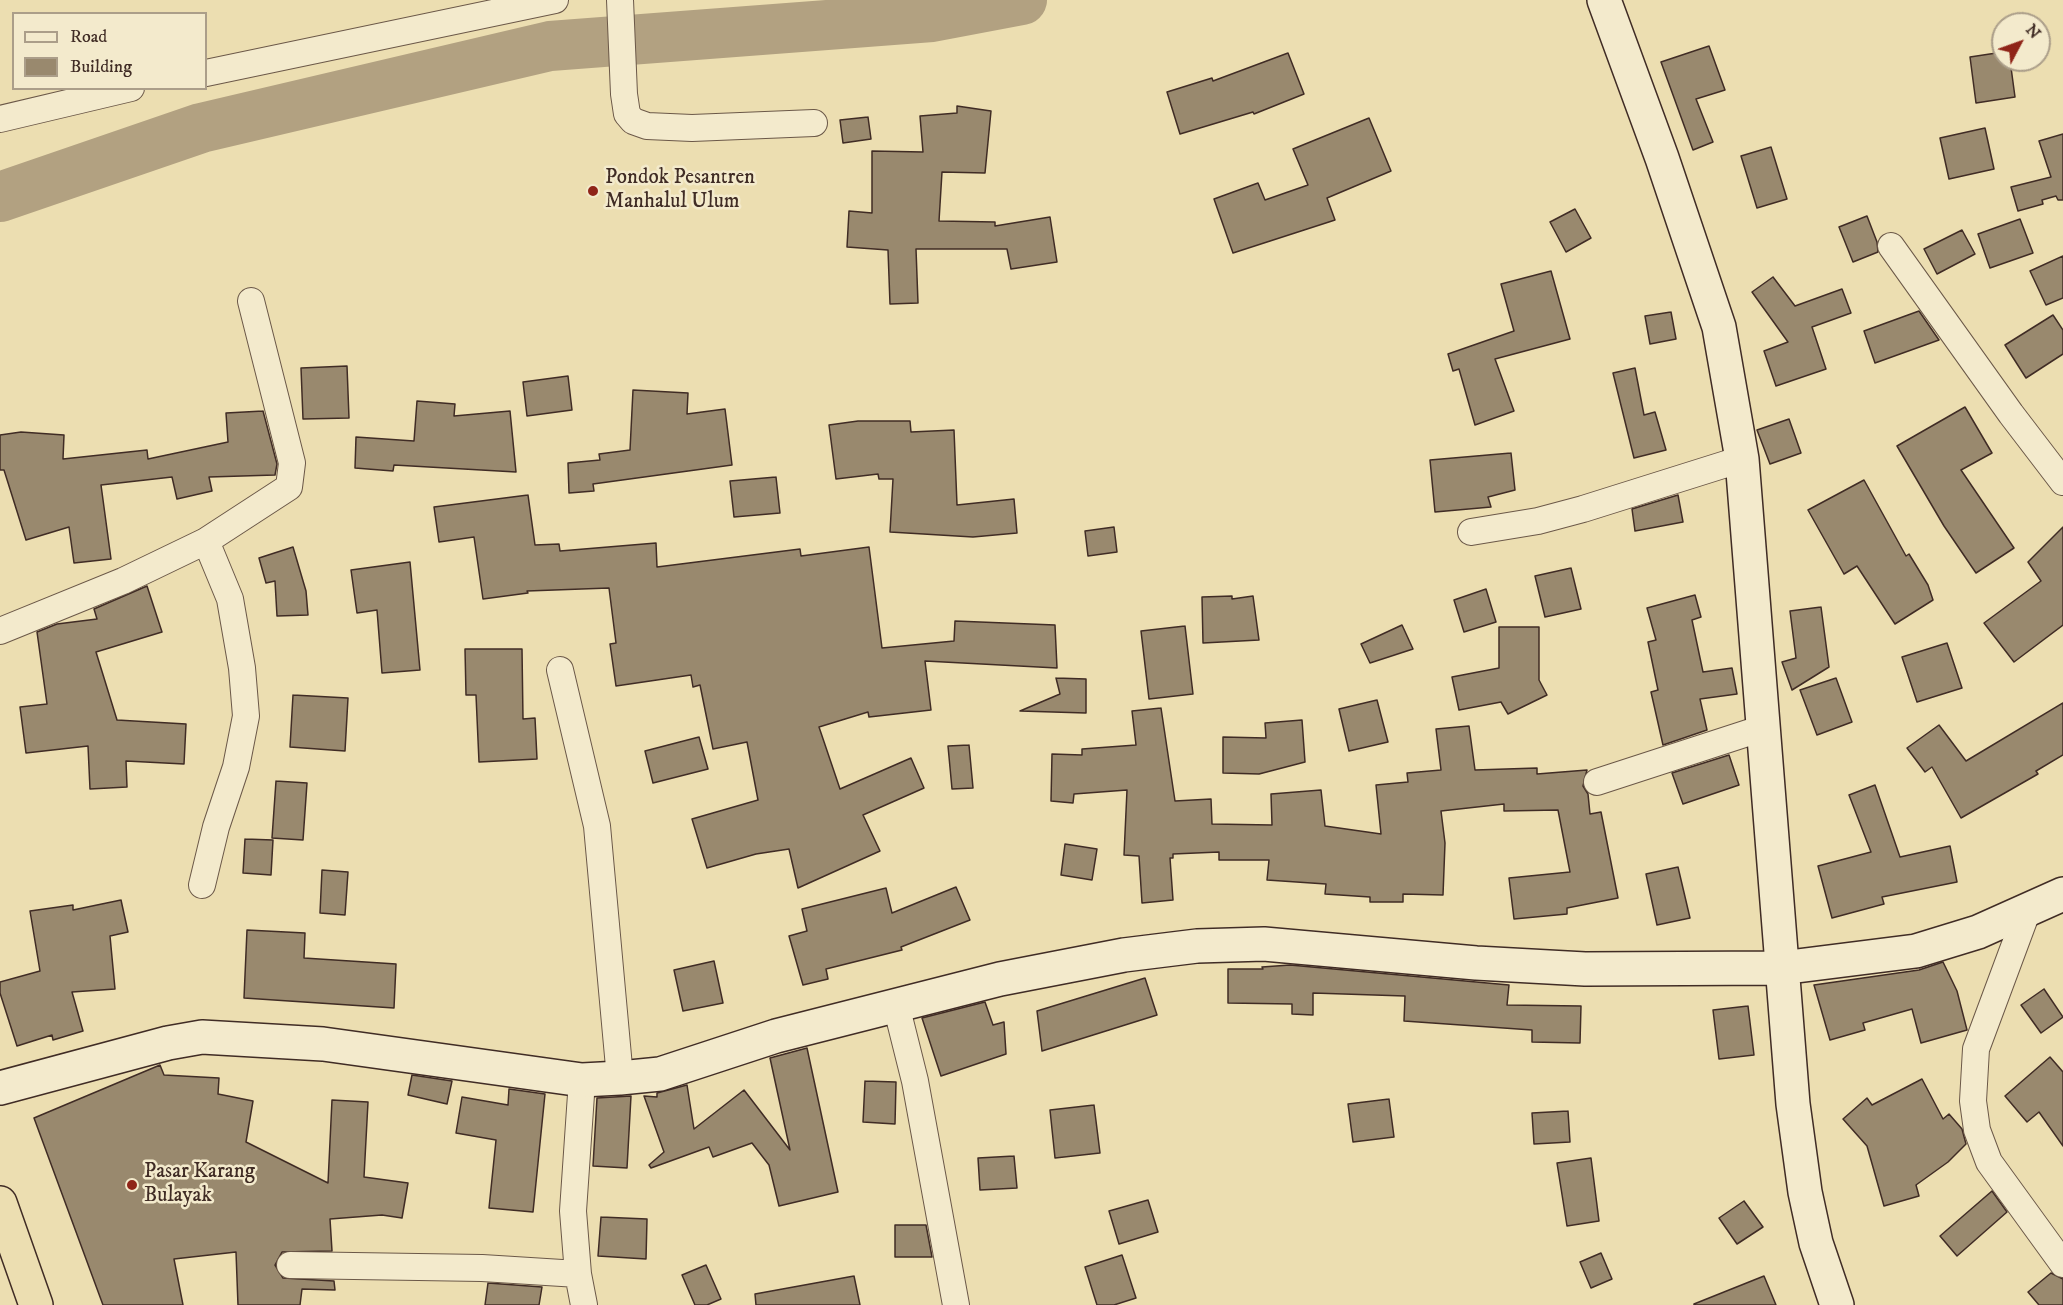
<!DOCTYPE html>
<html>
<head>
<meta charset="utf-8">
<style>
  body { margin:0 }
  #map { position:relative; width:2063px; height:1305px; overflow:hidden; background:#ecdeb1; font-family:"IM FELL DW Pica",serif }
  canvas { display:block }
  .legend { position:absolute; left:12px; top:12px; width:195px; height:78px; box-sizing:border-box; background:#f3eacc; border:2px solid #ab9e89; margin:0; padding:8px 10px; list-style:none; font-size:18px; color:#402c25 }
  .legend li { display:flex; align-items:center; gap:12px; height:30px }
  .legend b { width:30px; border:2px solid #ab9e89 }
  .north { position:absolute; left:1991px; top:12px; width:60px; height:60px; box-sizing:border-box; background:#f3eacc; border:2px solid #ab9e89; border-radius:50%; rotate:49deg; font-size:16px; font-weight:700; line-height:24px; text-align:center; color:#402c25 }
  .north::after { content:''; display:block; margin:auto; width:21px; height:27px; background:#8f2418; clip-path:polygon(50% 0,100% 100%,50% 72%,0 100%) }
</style>
</head>
<body>
<div id="map">
<canvas width="2063" height="1305"></canvas>
<ul class="legend">
<li><b style="height:8px;background:#f3eacc"></b>Road</li>
<li><b style="height:16px;background:#99896e"></b>Building</li>
</ul>
<div class="north">N</div>
</div>
<script>
const context = document.querySelector('canvas').getContext('2d');
context.lineJoin = 'round';
const poly = rows => new Path2D(rows.map(r => 'M' + r).join(''));
function strokePath(path, color, width, dash) { context.strokeStyle = color; context.lineWidth = width; context.lineCap = dash ? 'butt' : 'round'; context.setLineDash(dash || []); context.stroke(path); }
function paint(path, color) { context.fillStyle = color; context.fill(path, 'evenodd'); }
function label(font, color, halo, rows, align = 'center') {
  context.font = font + ' "IM FELL DW Pica",serif'; context.lineWidth = 5; context.setLineDash([]); context.textBaseline = 'middle'; context.strokeStyle = halo; context.fillStyle = color; for (const [text, x, y, turn = 0] of rows) {
    context.save(); context.translate(x, y); context.rotate((+turn || 0) * Math.PI / 180); context.textAlign = isNaN(turn) ? turn : align; if (halo) context.strokeText(text, 0, 0); context.fillText(text, 0, 0); context.restore();
  }
}
const river = poly([
  [0,197,201,128,550,46,932,17,1022,0]
]);
const building = poly([
  [1709,46,1725,90,1696,99,1713,142,1693,150,1661,62,1709,46],
  [2003,52,2003,60,2010,60,2015,97,1976,103,1970,57,2003,52],
  [1288,53,1304,94,1254,114,1253,112,1180,134,1167,92,1212,78,1213,81,1288,53],
  [957,106,991,111,985,173,942,172,939,221,995,222,995,226,1050,217,1057,262,1011,269,1007,249,916,249,918,303,890,304,888,250,847,247,849,211,872,213,872,151,923,152,920,116,957,113,957,106],
  [868,117,871,139,843,143,840,120,868,117],
  [1369,118,1391,171,1327,198,1335,220,1233,253,1214,199,1258,183,1265,200,1308,185,1293,149,1369,118],
  [1985,128,1994,169,1949,179,1940,138,1985,128],
  [2063,134,2063,200,2058,200,2056,196,2042,200,2043,204,2018,211,2011,187,2051,177,2039,141,2063,134],
  [1771,147,1787,199,1757,208,1741,156,1771,147],
  [1575,209,1591,238,1566,252,1550,222,1575,209],
  [1867,216,1877,242,1878,252,1853,262,1839,227,1867,216],
  [2020,219,2033,253,1990,268,1978,234,2020,219],
  [1962,230,1975,254,1937,274,1924,249,1962,230],
  [2063,256,2063,298,2046,305,2030,271,2063,256],
  [1551,271,1570,339,1495,359,1514,411,1475,425,1459,369,1453,371,1448,354,1514,331,1501,284,1551,271],
  [1773,277,1795,306,1842,289,1851,313,1812,327,1826,369,1776,386,1764,351,1788,342,1752,292,1773,277],
  [1919,311,1939,340,1875,363,1864,331,1919,311],
  [1671,312,1676,339,1650,344,1645,316,1671,312],
  [2053,315,2063,330,2063,354,2026,378,2005,345,2053,315],
  [347,366,349,418,303,419,301,368,347,366],
  [1635,368,1644,415,1655,412,1666,450,1634,458,1613,373,1635,368],
  [568,376,572,410,527,416,523,382,568,376],
  [633,390,688,393,687,414,725,409,732,465,593,484,594,491,569,493,568,463,600,460,599,454,630,450,633,390],
  [417,401,455,404,454,416,510,411,516,472,394,465,393,471,355,468,356,437,414,441,417,401],
  [1965,407,1992,453,1961,470,2014,548,1976,573,1944,526,1897,446,1965,407],
  [263,411,277,464,275,475,209,477,212,491,177,499,172,477,101,485,111,559,74,563,69,527,26,540,4,470,0,470,0,435,21,432,64,435,63,459,147,450,148,459,228,442,226,413,263,411],
  [1789,419,1801,453,1770,464,1757,430,1789,419],
  [858,421,910,421,911,432,954,430,957,505,1014,499,1017,533,973,537,890,532,893,479,879,479,878,474,836,479,829,425,858,421],
  [1511,453,1515,490,1488,497,1491,507,1435,512,1430,460,1511,453],
  [776,477,780,513,734,517,730,481,776,477],
  [1864,480,1906,556,1909,554,1928,585,1933,600,1895,624,1857,566,1844,574,1808,510,1864,480],
  [528,495,535,545,559,544,560,551,656,543,657,567,800,549,801,556,869,547,882,648,954,641,955,621,1055,625,1057,668,925,661,931,710,869,717,868,712,819,727,840,789,911,758,924,788,863,815,880,851,798,888,789,849,756,854,707,868,692,819,758,800,747,742,713,749,700,685,693,687,691,675,616,686,610,644,616,643,609,588,527,591,528,593,483,599,474,537,439,542,434,507,528,495],
  [1678,495,1683,522,1635,531,1632,509,1678,495],
  [1114,527,1117,552,1088,556,1085,531,1114,527],
  [2063,527,2063,625,2014,662,1984,623,2041,581,2028,562,2063,527],
  [293,547,306,591,308,615,277,616,275,581,266,583,259,558,293,547],
  [410,562,420,670,382,673,377,610,357,613,351,570,410,562],
  [1571,568,1581,609,1545,617,1535,576,1571,568],
  [147,586,162,632,96,652,117,720,186,724,184,764,126,761,127,787,90,789,88,746,26,753,20,707,47,704,37,632,57,624,97,619,94,609,147,586],
  [1486,589,1496,622,1464,632,1454,600,1486,589],
  [1695,595,1701,617,1692,620,1703,672,1732,668,1737,694,1700,699,1707,730,1663,745,1651,692,1658,690,1648,642,1656,640,1647,608,1695,595],
  [1232,596,1232,599,1253,596,1259,640,1203,643,1202,597,1232,596],
  [1821,607,1829,667,1792,690,1782,662,1796,658,1790,611,1821,607],
  [1402,625,1413,649,1370,663,1361,644,1402,625],
  [1185,626,1193,694,1149,699,1141,631,1185,626],
  [1499,627,1539,627,1539,680,1547,695,1508,714,1501,702,1459,710,1452,677,1499,668,1499,627],
  [1947,643,1962,688,1917,702,1902,657,1947,643],
  [465,649,522,649,523,719,535,718,537,759,479,762,476,695,466,695,465,649],
  [1056,678,1086,679,1086,713,1020,711,1060,694,1056,678],
  [1836,678,1852,722,1817,735,1800,690,1836,678],
  [293,695,348,698,345,751,290,747,293,695],
  [1377,700,1388,742,1349,751,1339,709,1377,700],
  [2063,703,2063,755,2036,771,2038,774,1961,818,1932,767,1925,772,1907,748,1939,725,1966,761,2063,703],
  [1161,708,1175,801,1211,799,1212,824,1272,825,1271,794,1321,790,1325,826,1381,834,1376,785,1408,782,1407,773,1441,770,1436,729,1469,726,1475,770,1537,768,1537,774,1587,770,1583,786,1588,794,1590,814,1601,812,1618,898,1567,908,1567,914,1514,919,1509,878,1570,872,1558,810,1504,811,1504,804,1441,811,1445,843,1443,895,1403,894,1403,902,1370,902,1370,897,1325,894,1326,884,1267,880,1269,860,1219,860,1219,852,1173,854,1173,858,1170,858,1173,900,1142,903,1139,856,1124,855,1127,790,1074,794,1073,803,1051,801,1052,754,1082,755,1082,749,1136,745,1132,711,1161,708],
  [1302,720,1305,762,1259,774,1223,773,1223,737,1266,738,1265,723,1302,720],
  [699,737,708,769,653,783,645,751,699,737],
  [969,745,973,788,952,789,948,746,969,745],
  [1729,755,1739,785,1683,804,1672,773,1729,755],
  [276,781,307,783,303,840,272,838,276,781],
  [1875,785,1900,857,1950,846,1957,882,1882,897,1884,904,1832,918,1818,866,1871,852,1849,795,1875,785],
  [245,839,273,840,271,875,243,873,245,839],
  [1065,844,1097,849,1092,880,1061,875,1065,844],
  [1678,867,1690,918,1657,925,1646,874,1678,867],
  [322,870,348,872,345,915,320,913,322,870],
  [956,887,970,920,901,947,902,950,826,969,828,979,803,985,789,936,807,931,802,909,886,888,892,913,956,887],
  [121,900,128,932,110,936,115,989,72,992,83,1031,53,1040,52,1035,17,1046,0,993,0,982,40,971,30,911,73,905,73,910,121,900],
  [247,930,305,933,304,958,396,964,394,1008,244,998,247,930],
  [714,961,723,1003,683,1011,674,970,714,961],
  [1943,962,1957,991,1967,1030,1921,1043,1912,1009,1863,1023,1865,1030,1830,1040,1814,985,1919,970,1943,962],
  [1290,965,1509,985,1507,1005,1581,1006,1580,1043,1532,1042,1532,1030,1404,1021,1405,996,1313,993,1313,1015,1292,1014,1292,1004,1228,1003,1228,969,1263,969,1262,967,1290,965],
  [1145,978,1157,1015,1042,1051,1037,1011,1145,978],
  [2044,989,2063,1017,2041,1033,2021,1005,2044,989],
  [985,1002,993,1025,1004,1022,1006,1054,941,1076,922,1018,985,1002],
  [1748,1006,1754,1055,1719,1059,1713,1010,1748,1006],
  [807,1048,838,1192,779,1206,769,1165,752,1143,713,1157,709,1147,651,1168,649,1165,664,1152,644,1096,657,1097,657,1093,687,1085,694,1129,744,1090,790,1150,770,1058,807,1048],
  [2050,1057,2063,1072,2063,1146,2039,1112,2027,1122,2005,1096,2050,1057],
  [160,1065,164,1075,219,1078,218,1094,253,1101,246,1142,328,1183,332,1100,368,1102,364,1177,408,1183,402,1218,382,1215,330,1219,332,1251,282,1252,275,1265,283,1278,334,1281,335,1290,302,1289,300,1305,238,1305,236,1252,174,1259,183,1305,103,1305,34,1118,160,1065],
  [412,1075,452,1081,447,1104,408,1095,412,1075],
  [1922,1079,1943,1119,1949,1114,1962,1129,1966,1144,1948,1162,1916,1185,1919,1196,1884,1206,1867,1146,1843,1119,1867,1098,1872,1105,1922,1079],
  [865,1081,896,1082,895,1124,863,1122,865,1081],
  [509,1089,545,1094,533,1212,489,1208,496,1140,456,1133,462,1097,508,1105,509,1089],
  [631,1096,627,1168,593,1166,597,1098,631,1096],
  [1389,1099,1394,1137,1353,1142,1348,1104,1389,1099],
  [1094,1105,1100,1153,1055,1158,1050,1110,1094,1105],
  [1568,1111,1570,1142,1534,1144,1532,1113,1568,1111],
  [1014,1156,1017,1188,980,1190,978,1158,1014,1156],
  [1591,1158,1599,1221,1567,1226,1557,1163,1591,1158],
  [1992,1191,2007,1212,1957,1256,1940,1236,1992,1191],
  [1148,1200,1158,1232,1119,1244,1109,1211,1148,1200],
  [1744,1201,1763,1227,1737,1244,1719,1218,1744,1201],
  [601,1217,647,1219,646,1259,598,1256,601,1217],
  [895,1225,926,1225,932,1257,895,1257,895,1225],
  [1601,1253,1612,1279,1591,1288,1580,1262,1601,1253],
  [1122,1255,1136,1298,1114,1305,1097,1305,1085,1267,1122,1255],
  [706,1265,721,1299,707,1305,695,1305,682,1275,706,1265],
  [2051,1273,2063,1279,2063,1305,2039,1305,2028,1292,2051,1273],
  [854,1276,860,1305,756,1305,755,1294,854,1276],
  [1764,1276,1776,1305,1694,1305,1694,1304,1764,1276],
  [488,1283,542,1287,539,1305,485,1305,488,1283]
]);
const street = poly([
  [620,0,624,94,627,114,633,121,647,126,692,128,814,123],
  [206,73,555,0],
  [0,119,131,88],
  [1891,246,2011,414,2063,482],
  [1471,532,1538,521,1583,509,1742,459],
  [0,631,123,581,206,541,289,487,292,463,251,301],
  [560,670,597,826,620,1078],
  [1597,782,1763,728],
  [202,885,216,827,236,767,246,716,242,668,230,599,206,541],
  [2027,912,1976,1049,1973,1101,1977,1130,1989,1162,2063,1264],
  [896,1005,915,1081,956,1305],
  [582,1080,573,1211,578,1274,584,1305],
  [290,1265,482,1268,578,1274]
]);
const secondary = poly([
  [1604,0,1662,158,1719,327,1742,459,1793,1104,1805,1192,1816,1243,1837,1305],
  [0,1088,168,1043,202,1037,323,1044,582,1080,620,1078,660,1074,776,1036,1000,979,1124,955,1197,946,1264,944,1476,963,1585,969,1781,968,1916,951,1978,932,2063,894]
]);
const highway = poly([
  [0,1203,36,1305]
]);
const markers = [
  [593,191,6,"#8f2418"],
  [132,1185,6,"#8f2418"]
];
const poiNames = [
  ["Pondok Pesantren",605,179],
  ["Manhalul Ulum",605,203],
  ["Pasar Karang",144,1173],
  ["Bulayak",144,1197]
];
strokePath(river, '#b2a181', 50);
paint(building, '#99896e');
strokePath(building, '#402c25', 1.5);
strokePath(street, '#6b5848', 28);
strokePath(secondary, '#402c25', 36);
strokePath(highway, '#402c25', 36);
strokePath(street, '#f3eacc', 26);
strokePath(secondary, '#f3eacc', 33);
strokePath(highway, '#ecdeb1', 33);
for (const [x, y, r, color] of markers) { const dot = new Path2D(); dot.arc(x, y, r, 0, 2 * Math.PI); context.fillStyle = color; context.fill(dot); strokePath(dot, '#f3eacc', 2); }
label('21px', '#402c25', '#f3eacc', poiNames, 'left');
</script>
</body>
</html>
